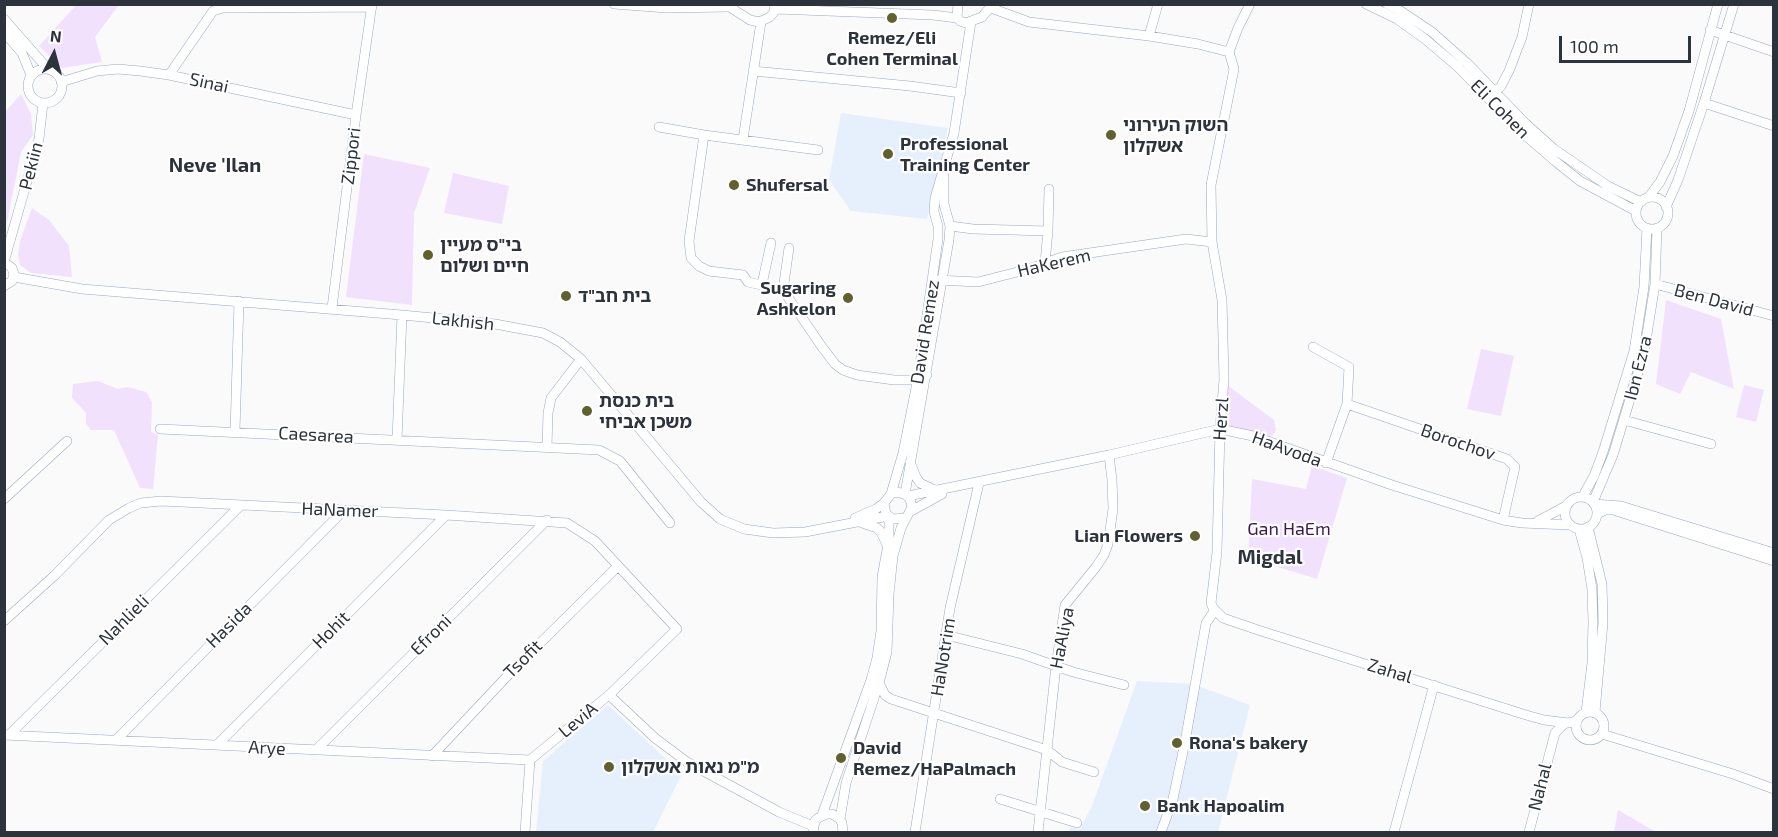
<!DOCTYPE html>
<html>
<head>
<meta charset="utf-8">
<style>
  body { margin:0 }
  #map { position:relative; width:1778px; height:837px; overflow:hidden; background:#fafafa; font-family:"Exo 2",sans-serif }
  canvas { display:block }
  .frame { position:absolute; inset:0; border:6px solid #2c333c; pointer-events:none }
  .north { position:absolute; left:24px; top:24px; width:60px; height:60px; -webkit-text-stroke:4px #fff; paint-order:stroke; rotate:6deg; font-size:16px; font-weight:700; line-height:24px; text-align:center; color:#2c333c }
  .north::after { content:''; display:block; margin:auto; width:21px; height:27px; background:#2c333c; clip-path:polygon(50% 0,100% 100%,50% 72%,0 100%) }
  .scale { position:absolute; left:1559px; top:36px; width:132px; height:27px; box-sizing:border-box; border:3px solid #2c333c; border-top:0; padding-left:8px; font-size:18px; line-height:21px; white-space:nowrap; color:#2c333c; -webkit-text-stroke:4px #fff; paint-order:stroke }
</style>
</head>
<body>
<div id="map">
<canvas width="1778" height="837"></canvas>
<div class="frame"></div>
<div class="north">N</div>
<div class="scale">100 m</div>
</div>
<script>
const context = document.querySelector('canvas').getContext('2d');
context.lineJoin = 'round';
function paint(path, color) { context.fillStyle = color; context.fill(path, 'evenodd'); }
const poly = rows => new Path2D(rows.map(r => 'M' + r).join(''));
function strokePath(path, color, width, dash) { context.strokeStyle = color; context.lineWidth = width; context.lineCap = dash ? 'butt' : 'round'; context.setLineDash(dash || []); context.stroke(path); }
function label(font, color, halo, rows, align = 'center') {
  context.font = font + ' "Exo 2","Noto Sans Hebrew",sans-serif'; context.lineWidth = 4.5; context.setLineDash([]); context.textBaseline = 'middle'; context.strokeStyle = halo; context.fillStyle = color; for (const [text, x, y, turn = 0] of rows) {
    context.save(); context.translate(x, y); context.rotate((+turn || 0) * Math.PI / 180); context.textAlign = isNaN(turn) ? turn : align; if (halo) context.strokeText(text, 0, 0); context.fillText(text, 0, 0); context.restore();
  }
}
const built = poly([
  [841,113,948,128,927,219,851,211,829,180],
  [1137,681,1193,684,1250,705,1218,832,1069,832,1070,827,1080,829,1092,806],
  [608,705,682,774,653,832,536,832,543,761]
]);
const green = poly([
  [76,5,119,5,95,37,102,62,62,68,39,46],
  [21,94,31,114,33,135,21,152,5,232,5,112],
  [364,154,430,168,414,213,412,305,346,297],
  [453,173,509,186,502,224,444,213],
  [32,208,49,220,69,246,72,277,31,273,20,265,18,254,20,241],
  [1666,300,1721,319,1734,389,1691,372,1680,394,1656,384],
  [1481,349,1514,356,1501,416,1467,409],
  [98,381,118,389,128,387,146,392,152,402,151,432,158,435,153,489,140,488,114,430,91,430,86,424,86,413,72,398,73,384],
  [1227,385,1274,420,1276,430,1270,439,1223,425],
  [1744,385,1764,390,1756,422,1736,417],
  [1312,466,1347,478,1317,579,1248,558,1252,479,1306,489],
  [1618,810,1656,832,1614,832]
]);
const minor = poly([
  [614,4,667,8,728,7],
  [725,4,750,20,759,22,770,17,774,12,775,4],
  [1250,4,1238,28,1229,52,1234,69,1211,185,1212,242,1222,300,1224,379,1220,429,1217,552,1211,603,1213,608,1223,618,1258,630,1526,715,1544,720,1569,723],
  [1366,4,1397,19,1425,39,1458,67,1519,130,1555,161,1580,181,1636,211],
  [1387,4,1399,10,1432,32,1467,63,1524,122,1554,149,1608,186,1641,202],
  [991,8,1029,22,1149,36,1198,44,1229,52],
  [775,9,933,15,957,18,960,21,966,23,982,17,993,4],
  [957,18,958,4],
  [4,19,48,69],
  [1710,30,1774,52],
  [4,32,22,53,31,75],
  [1149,36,1158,4],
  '28 86a17 17 0 1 1 34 0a17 17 0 1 1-34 0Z',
  [753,71,910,86,961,93],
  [169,75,213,11,223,8,235,8,372,7],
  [61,82,97,71,118,69,140,71,169,75,356,115],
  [1492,96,1501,86,1509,71,1522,37,1529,4],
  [1704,103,1774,126],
  [659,127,704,135,818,150],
  [704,135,689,241,691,258,699,266,709,271,743,275,748,282,783,290,822,347,835,364,843,370,857,375,894,380,911,380,927,375],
  [743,139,761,22],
  '1636 213a16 16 0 1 1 32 0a16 16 0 1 1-32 0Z',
  [1648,198,1660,182,1673,156,1689,111,1718,4],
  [1666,207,1678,180,1704,103,1734,4],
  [950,226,973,229,1048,231,1045,263],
  [1048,231,1049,189],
  [4,262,39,139,43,103],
  [4,262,12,268,14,274,12,281,4,286],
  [14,277,82,289,402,315,495,324,543,333,560,342,581,359,701,502,720,519,744,529,773,533,805,532,888,516],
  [937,280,978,282,1029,269,1062,257,1186,239,1212,242],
  [762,284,771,243],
  [1655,284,1774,316],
  [783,290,789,248],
  [332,308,356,115,372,4],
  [1313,347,1349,367,1347,404,1326,463],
  [1347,404,1507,459,1515,467,1503,520],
  [1624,420,1711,444],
  [160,429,599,450,620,461,670,523],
  [235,431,239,301],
  [397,440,402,315],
  [547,447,548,413,551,398,581,359],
  [910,462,916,477,920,483,935,490],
  [891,494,903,453,918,378,938,239,938,226,934,212,935,198,954,133,971,22],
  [905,494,949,240,950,226,944,204,944,176],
  [908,496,1109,455,1220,429,1253,436,1392,485,1503,520,1522,523,1570,525],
  [1583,496,1594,476,1603,452,1634,351,1644,287,1647,228],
  '1565 513a16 16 0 1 1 32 0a16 16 0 1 1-32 0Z',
  [4,499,67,441],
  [1593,502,1613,455,1644,353,1655,284,1657,228],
  [1594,504,1621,506,1774,553],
  [911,511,942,494],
  [1597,514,1606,510,1613,510,1774,561],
  [855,518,876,509,884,503],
  [1538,521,1566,506],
  [862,523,877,528,881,532,887,545],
  [1588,527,1602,584,1603,623,1595,712],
  [1579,529,1587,558,1592,589,1593,622,1592,663,1586,712],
  [4,621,54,576,109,520,129,508,141,503,161,501,446,515,567,523,595,541,677,629,609,695,530,760,525,832],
  [946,635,1022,654,1073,672,1124,685],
  [879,683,885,695,891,699,1047,750,1062,762,1094,772],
  [609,695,655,738,687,762,779,812,813,826],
  '1576 726a14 14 0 1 1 28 0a14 14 0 1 1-28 0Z',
  [1602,734,1733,774,1774,789],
  [4,735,530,760],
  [9,735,240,506],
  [116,740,343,511],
  [217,745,446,515],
  [316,750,547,520],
  [432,756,512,671,618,566],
  [1000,799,1077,823],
  [822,815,871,680,877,658,881,631,882,577,889,539,889,517],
  [840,819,846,783,879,683,887,652,889,594,893,556,901,528,912,507,910,499,905,494,896,492,891,494,884,503,886,514,893,519,906,518],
  [813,832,815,821,818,818,827,814,832,814,840,819,842,823,843,832],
  [915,832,950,608,979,483],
  [1038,832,1056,666,1065,605,1096,567,1104,555,1108,544,1113,509,1112,480,1109,455],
  [1161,832,1173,799,1185,742,1206,623,1215,610],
  [1394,832,1434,685],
  [1529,832,1555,733,1564,724,1576,721]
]);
const markers = [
  [892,18,6,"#60612e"],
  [1111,135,6,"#60612e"],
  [888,154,6,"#60612e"],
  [734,185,6,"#60612e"],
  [428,255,6,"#60612e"],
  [566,296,6,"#60612e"],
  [848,298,6,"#60612e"],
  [587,411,6,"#60612e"],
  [1195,536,6,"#60612e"],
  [1177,743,6,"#60612e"],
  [841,758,6,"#60612e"],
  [609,767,6,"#60612e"],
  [1145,806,6,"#60612e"]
];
const poiNames = [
  ["Remez/Eli",892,38,"center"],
  ["Cohen Terminal",892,59,"center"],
  ["השוק העירוני",1123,125],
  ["אשקלון",1123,146],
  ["Professional",900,144],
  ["Training Center",900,165],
  ["Shufersal",746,185],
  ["בי\"ס מעיין",440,245],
  ["חיים ושלום",440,266],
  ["Sugaring",836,288,"right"],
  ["Ashkelon",836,309,"right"],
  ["בית חב\"ד",578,296],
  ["בית כנסת",599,401],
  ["משכן אביחי",599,422],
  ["Lian Flowers",1183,536,"right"],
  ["Rona's bakery",1189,743],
  ["David",853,748],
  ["Remez/HaPalmach",853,769],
  ["מ\"מ נאות אשקלון",621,767],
  ["Bank Hapoalim",1157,806]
];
const streetNames = [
  ["Sinai",209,83,12],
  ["Eli Cohen",1500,109,45],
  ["Zippori",351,156,-83],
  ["Pekiin",31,166,-76],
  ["HaKerem",1054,263,-13],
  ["Ben David",1714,300,15],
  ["Lakhish",463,321,6],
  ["David Remez",925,332,-81],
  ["Ibn Ezra",1638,368,-76],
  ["Herzl",1221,419,-86],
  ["Caesarea",316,435,3],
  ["Borochov",1458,442,19],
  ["HaAvoda",1287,449,20],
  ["HaNamer",340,510,2],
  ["Nahlieli",124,620,-45],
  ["Hasida",229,625,-45],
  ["Hohit",331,630,-45],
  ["Efroni",431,635,-45],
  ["HaAliya",1062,638,-79],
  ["HaNotrim",943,657,-81],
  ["Tsofit",523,659,-45],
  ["Zahal",1390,671,17],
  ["LeviA",578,720,-40],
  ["Arye",267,748,3],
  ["Nahal",1540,787,-76]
];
const parkNames = [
  ["Gan HaEm",1289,529]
];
const neighbourhoodNames = [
  ["Neve 'Ilan",215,165],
  ["Migdal",1270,557]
];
paint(built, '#e6f0fc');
paint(green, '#f2e1fd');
strokePath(minor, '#98a9c0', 10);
strokePath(minor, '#fff', 9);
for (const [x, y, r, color] of markers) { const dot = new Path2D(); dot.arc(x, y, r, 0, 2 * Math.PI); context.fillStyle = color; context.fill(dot); strokePath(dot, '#fff', 2); }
label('bold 18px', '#2c333c', '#fff', poiNames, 'left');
label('18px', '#2c333c', '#fff', streetNames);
label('18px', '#3f1752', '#fff', parkNames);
label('bold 20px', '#2c333c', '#fff', neighbourhoodNames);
</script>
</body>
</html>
